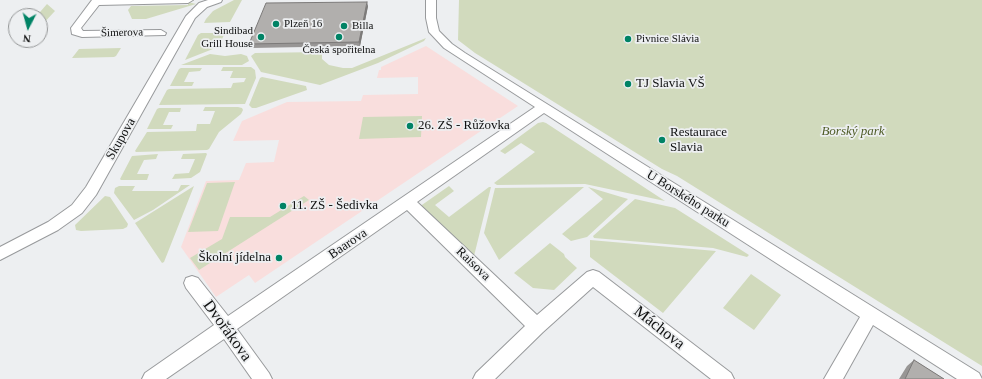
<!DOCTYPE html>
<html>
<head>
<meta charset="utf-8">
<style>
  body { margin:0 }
  #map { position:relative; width:982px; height:379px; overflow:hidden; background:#edeff1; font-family:Georgia,serif }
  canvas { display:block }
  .north { position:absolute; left:8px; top:8px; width:40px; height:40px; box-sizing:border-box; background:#edeff1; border:1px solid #949697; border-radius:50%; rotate:186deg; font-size:11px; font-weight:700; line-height:16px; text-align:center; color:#0f1010 }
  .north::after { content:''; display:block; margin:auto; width:14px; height:18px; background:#008365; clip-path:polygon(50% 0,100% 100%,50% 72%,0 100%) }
</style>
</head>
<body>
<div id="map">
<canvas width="982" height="379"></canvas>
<div class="north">N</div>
</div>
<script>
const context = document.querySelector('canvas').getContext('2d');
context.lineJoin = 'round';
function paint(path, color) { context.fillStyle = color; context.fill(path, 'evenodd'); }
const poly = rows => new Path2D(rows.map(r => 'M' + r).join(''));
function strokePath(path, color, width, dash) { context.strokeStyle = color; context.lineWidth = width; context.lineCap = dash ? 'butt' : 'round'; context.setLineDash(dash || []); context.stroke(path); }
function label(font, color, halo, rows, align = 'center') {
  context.font = font + ' Georgia,serif'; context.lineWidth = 3.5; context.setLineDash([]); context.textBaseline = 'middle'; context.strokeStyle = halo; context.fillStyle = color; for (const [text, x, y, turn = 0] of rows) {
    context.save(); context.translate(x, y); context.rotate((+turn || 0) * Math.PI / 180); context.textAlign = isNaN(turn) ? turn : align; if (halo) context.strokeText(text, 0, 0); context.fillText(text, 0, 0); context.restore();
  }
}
const education = poly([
  [426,46,518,106,255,283,249,275,216,297,181,247,206,181,239,180,246,163,274,162,279,140,233,141,242,121,287,102,361,101,363,95,418,94,418,77,377,78,379,70,381,70,381,67]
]);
const green = poly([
  [234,0,242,0,230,22,204,23,206,19,213,11],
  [459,0,982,0,982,366,677,176,662,169,475,53,458,40],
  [188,2,196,4,146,19,132,19,128,10,131,6,188,5],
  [47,4,55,11,40,27,40,16,28,16,32,12,40,12],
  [201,33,220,33,224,35,218,47,185,60,198,35],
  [426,38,424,41,378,63,320,85,261,72,251,56,255,53,322,52,322,59,329,65,343,68,352,68],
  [121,48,116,56,114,57,72,58,79,49],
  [210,54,225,56,241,54,247,56,249,61,242,65,181,65],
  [223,67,251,67,255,70,256,78,245,104,159,105,167,90,169,89,231,88,233,83,244,82,246,78,230,78,233,71,221,71],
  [181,68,202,68,200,71,189,72,184,82,194,82,192,86,170,86,179,69],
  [262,77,306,86,307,90,256,108,252,108,249,105,260,78],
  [205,107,238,107,242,108,243,110,241,114,219,132,209,149,207,150,136,152,135,151,147,132,196,131,197,124,210,124,215,111,203,111],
  [159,108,181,108,180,112,169,112,163,125,173,125,171,129,147,129,157,109],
  [422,116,421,137,359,139,363,117],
  [543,122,546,123,665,201,585,184,497,185,494,183,535,152,521,143,505,154,500,151,538,123],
  [206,153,207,154,200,172,191,178,172,179,175,174,189,173,195,159,181,159,183,154],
  [158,154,156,159,144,160,137,174,149,174,147,180,121,180,120,179,132,156],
  [235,182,218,231,188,232,207,183],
  [181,185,190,185,153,210,134,220,114,193,115,188,119,186,135,186,132,191,178,191],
  [194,186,164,262,162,263,135,223],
  [449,186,454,191,435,205,449,217,489,187,491,187,474,256,419,207],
  [584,187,499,260,484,233,495,188],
  [588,187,628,199,587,237,571,241,562,234,603,199],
  [105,196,110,197,128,224,127,227,123,229,81,231,76,230,75,225],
  [304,196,309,200,199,270,190,258,222,239,230,217,270,217],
  [635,199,675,208,749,255,747,257,713,248,594,238,593,236],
  [590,240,716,251,663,313,590,257],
  [550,243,564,254,565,257,577,268,554,290,533,288,514,273],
  [751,274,781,295,754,330,723,308]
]);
const minor = poly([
  [92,0,193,0,188,3,99,5,81,28,83,31,161,30,166,33,165,35,82,37,72,34,71,28,92,0],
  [208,0,222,0,221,2,207,7,195,18,96,195,82,213,58,230,0,260,0,247,48,222,72,205,86,187,186,16,199,3,208,0],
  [426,0,436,0,436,18,439,31,452,44,465,53,979,373,982,379,957,379,873,325,843,379,824,379,860,317,544,113,417,202,537,315,587,272,593,270,599,272,731,373,734,379,711,379,593,287,543,332,495,379,473,379,476,373,525,326,407,210,237,329,269,373,272,379,252,379,224,339,166,379,142,379,145,373,214,325,186,288,184,283,186,278,192,276,198,278,228,316,535,107,444,48,429,32,426,18,426,0]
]);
const wall = poly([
  [368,6,360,46,251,48,249,44],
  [914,360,944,379,899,379,907,366]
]);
const shadedWall = poly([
  [367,2,368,6,360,46,359,42]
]);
const building = poly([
  [367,2,359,42,249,44,266,3,367,2],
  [914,360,944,379,905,379,914,360]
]);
const markers = [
  [276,24,4,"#008365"],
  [344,26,4,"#008365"],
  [261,37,4,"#008365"],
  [339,37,4,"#008365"],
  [628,39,4,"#008365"],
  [628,84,4,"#008365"],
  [410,126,4,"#008365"],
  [662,140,4,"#008365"],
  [283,206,4,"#008365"],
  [279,258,4,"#008365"]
];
const farPoinames = [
  ["Plzeň 16",284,24],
  ["Billa",352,26],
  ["Sindibad",253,31,"right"],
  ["Grill House",253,44,"right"],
  ["Pivnice Slávia",636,39],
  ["Česká spořitelna",339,50,"center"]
];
const farStreetnames = [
  ["Šimerova",122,33,-1]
];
const poiNames = [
  ["TJ Slavia VŠ",636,84],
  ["26. ZŠ - Růžovka",418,126],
  ["Restaurace",670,133],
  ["Slavia",670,148],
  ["11. ZŠ - Šedivka",291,206],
  ["Školní jídelna",271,258,"right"]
];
const parkNames = [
  ["Borský park",853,132]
];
const streetNames = [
  ["Skupova",121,139,-60],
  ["U Borského parku",688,199,32],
  ["Baarova",348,244,-34],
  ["Raisova",473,264,44]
];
const nearStreetnames = [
  ["Máchova",659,328,38],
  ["Dvořákova",227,331,54]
];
paint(education, '#f9dedd');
paint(green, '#d1dabd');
strokePath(minor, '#989a9c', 2);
paint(minor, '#fff');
paint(wall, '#989695');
paint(shadedWall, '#7c7a79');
paint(building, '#b1afad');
strokePath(building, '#7c7a79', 1);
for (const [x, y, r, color] of markers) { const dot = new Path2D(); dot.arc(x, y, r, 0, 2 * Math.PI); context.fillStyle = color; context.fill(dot); strokePath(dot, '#edeff1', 1.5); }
label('11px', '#0f1010', '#edeff1', farPoinames, 'left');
label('11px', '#0f1010', '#edeff1', farStreetnames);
label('13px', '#0f1010', '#edeff1', poiNames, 'left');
label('italic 13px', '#4e5b26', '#edeff1', parkNames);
label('13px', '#0f1010', '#edeff1', streetNames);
label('16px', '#0f1010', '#edeff1', nearStreetnames);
</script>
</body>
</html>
